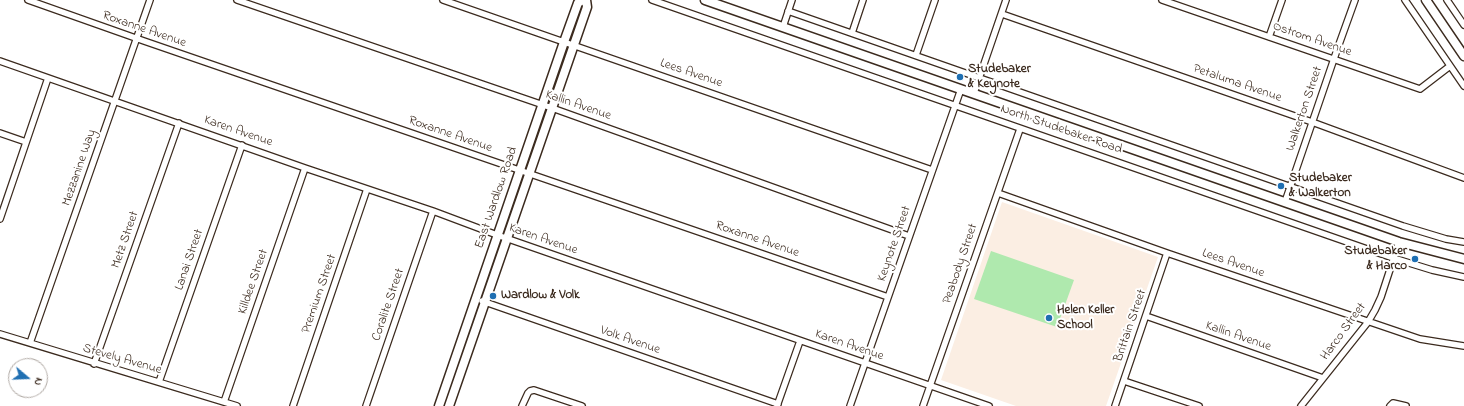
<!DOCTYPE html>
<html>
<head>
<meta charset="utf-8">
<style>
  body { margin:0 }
  #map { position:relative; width:1464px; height:406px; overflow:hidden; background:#fff; font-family:"Indie Flower",sans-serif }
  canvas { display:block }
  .north { position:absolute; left:8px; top:358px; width:40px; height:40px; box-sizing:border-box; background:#fff; border:1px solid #b1aaa5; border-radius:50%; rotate:109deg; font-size:11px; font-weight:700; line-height:16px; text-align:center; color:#3b2a1e }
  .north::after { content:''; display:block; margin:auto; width:14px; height:18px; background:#1f6fb2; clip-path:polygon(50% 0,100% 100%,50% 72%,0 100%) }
</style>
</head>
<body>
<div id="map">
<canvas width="1464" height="406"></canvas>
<div class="north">N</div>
</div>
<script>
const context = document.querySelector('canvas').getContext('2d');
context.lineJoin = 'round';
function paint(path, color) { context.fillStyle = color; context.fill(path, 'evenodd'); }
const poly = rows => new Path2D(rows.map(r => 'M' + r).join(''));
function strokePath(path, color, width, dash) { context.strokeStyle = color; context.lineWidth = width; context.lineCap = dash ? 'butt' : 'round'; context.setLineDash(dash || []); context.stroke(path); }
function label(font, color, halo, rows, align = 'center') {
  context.font = font + ' "Indie Flower",sans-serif'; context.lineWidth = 4; context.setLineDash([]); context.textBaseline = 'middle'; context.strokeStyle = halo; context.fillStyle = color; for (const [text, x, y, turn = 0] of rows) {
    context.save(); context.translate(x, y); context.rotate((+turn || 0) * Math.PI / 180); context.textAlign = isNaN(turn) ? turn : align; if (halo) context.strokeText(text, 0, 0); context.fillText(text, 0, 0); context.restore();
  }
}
const built = poly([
  [1002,202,1158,257,1106,406,1016,406,941,380]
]);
const green = poly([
  [991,251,1074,280,1057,327,974,299]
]);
const street = poly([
  [28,0,144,41,888,297],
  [237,0,552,108,909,236],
  [443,0,932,170],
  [652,0,1393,258,1432,270,1464,277],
  [1162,0,1420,89,1450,66],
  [1405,0,1464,86],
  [1447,0,1464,25],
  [788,11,1403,226,1446,239,1464,242],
  [1002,14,1312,122,1464,178],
  [783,27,792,0],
  [852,33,863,0],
  [1269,37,1282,0],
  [916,55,935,0],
  [0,61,305,168,433,211,497,235,989,406],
  [974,93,1006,0],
  [0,133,26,142],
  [998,193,1167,253,1420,339,1464,346],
  [1285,202,1337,50,1355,0],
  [0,219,48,78],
  [482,301,778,404],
  [1146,316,1323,378],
  [0,334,237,406],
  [30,343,150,0],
  [94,364,179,123],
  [1124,381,1199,406],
  [159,382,242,145],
  [224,402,305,168],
  [293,406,367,189],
  [366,406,433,211],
  [522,406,528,393,530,391,534,390,582,406],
  [777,406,800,341],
  [850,406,961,89],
  [923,406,1020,129],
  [1115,406,1167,253],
  [1301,406,1368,322,1375,310,1381,297,1399,242],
  [1390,406,1393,403,1406,406]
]);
const secondary = poly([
  [705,0,1399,242,1464,259],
  [1426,0,1464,56],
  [439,406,564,42,578,3,582,0],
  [449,406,587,7,586,0]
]);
const markers = [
  [960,77,4,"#1f6fb2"],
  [1281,186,4,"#1f6fb2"],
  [1415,259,4,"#1f6fb2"],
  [493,296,4,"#1f6fb2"],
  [1049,318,4,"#1f6fb2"]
];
const streetNames = [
  ["Roxanne Avenue",144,30,19],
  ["Ostrom Avenue",1312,40,19],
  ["Lees Avenue",691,74,19],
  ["Petaluma Avenue",1237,84,19],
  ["Kallin Avenue",578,106,19],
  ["Walkerton Street",1305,109,-71],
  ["North Studebaker Road",1061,130,19],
  ["Karen Avenue",238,132,19],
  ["Roxanne Avenue",450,135,19],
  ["Mezzanine Way",80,168,-71],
  ["East Wardlow Road",497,198,-71],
  ["Metz Street",126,240,-71],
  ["Karen Avenue",543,240,19],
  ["Roxanne Avenue",757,240,19],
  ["Keynote Street",895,244,-71],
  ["Lanai Street",190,260,-71],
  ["Peabody Street",961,264,-71],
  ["Lees Avenue",1233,264,19],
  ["Killdee Street",254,282,-71],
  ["Premium Street",320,294,-71],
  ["Coralite Street",389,305,-71],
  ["Brittain Street",1131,326,-71],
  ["Harco Street",1344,332,-54],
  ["Kallin Avenue",1238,337,19],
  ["Volk Avenue",630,341,19],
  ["Karen Avenue",849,346,19],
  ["Stevely Avenue",122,360,16]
];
const poiNames = [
  ["Studebaker",968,70],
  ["& Keynote",968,85],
  ["Studebaker",1289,179],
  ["& Walkerton",1289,194],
  ["Studebaker",1407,252,"right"],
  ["& Harco",1407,267,"right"],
  ["Wardlow & Volk",501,296],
  ["Helen Keller",1057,311],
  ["School",1057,326]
];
paint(built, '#fbeee3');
paint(green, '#afe9ae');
strokePath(street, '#3b2a1e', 8);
strokePath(secondary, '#3b2a1e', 11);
strokePath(street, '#fff', 5.5);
strokePath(secondary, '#fff', 8);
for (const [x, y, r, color] of markers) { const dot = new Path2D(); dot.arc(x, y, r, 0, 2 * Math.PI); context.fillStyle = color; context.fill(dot); strokePath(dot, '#fff', 1.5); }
label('13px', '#3b2a1e', '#fff', streetNames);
label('bold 13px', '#3b2a1e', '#fff', poiNames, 'left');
</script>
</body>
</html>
